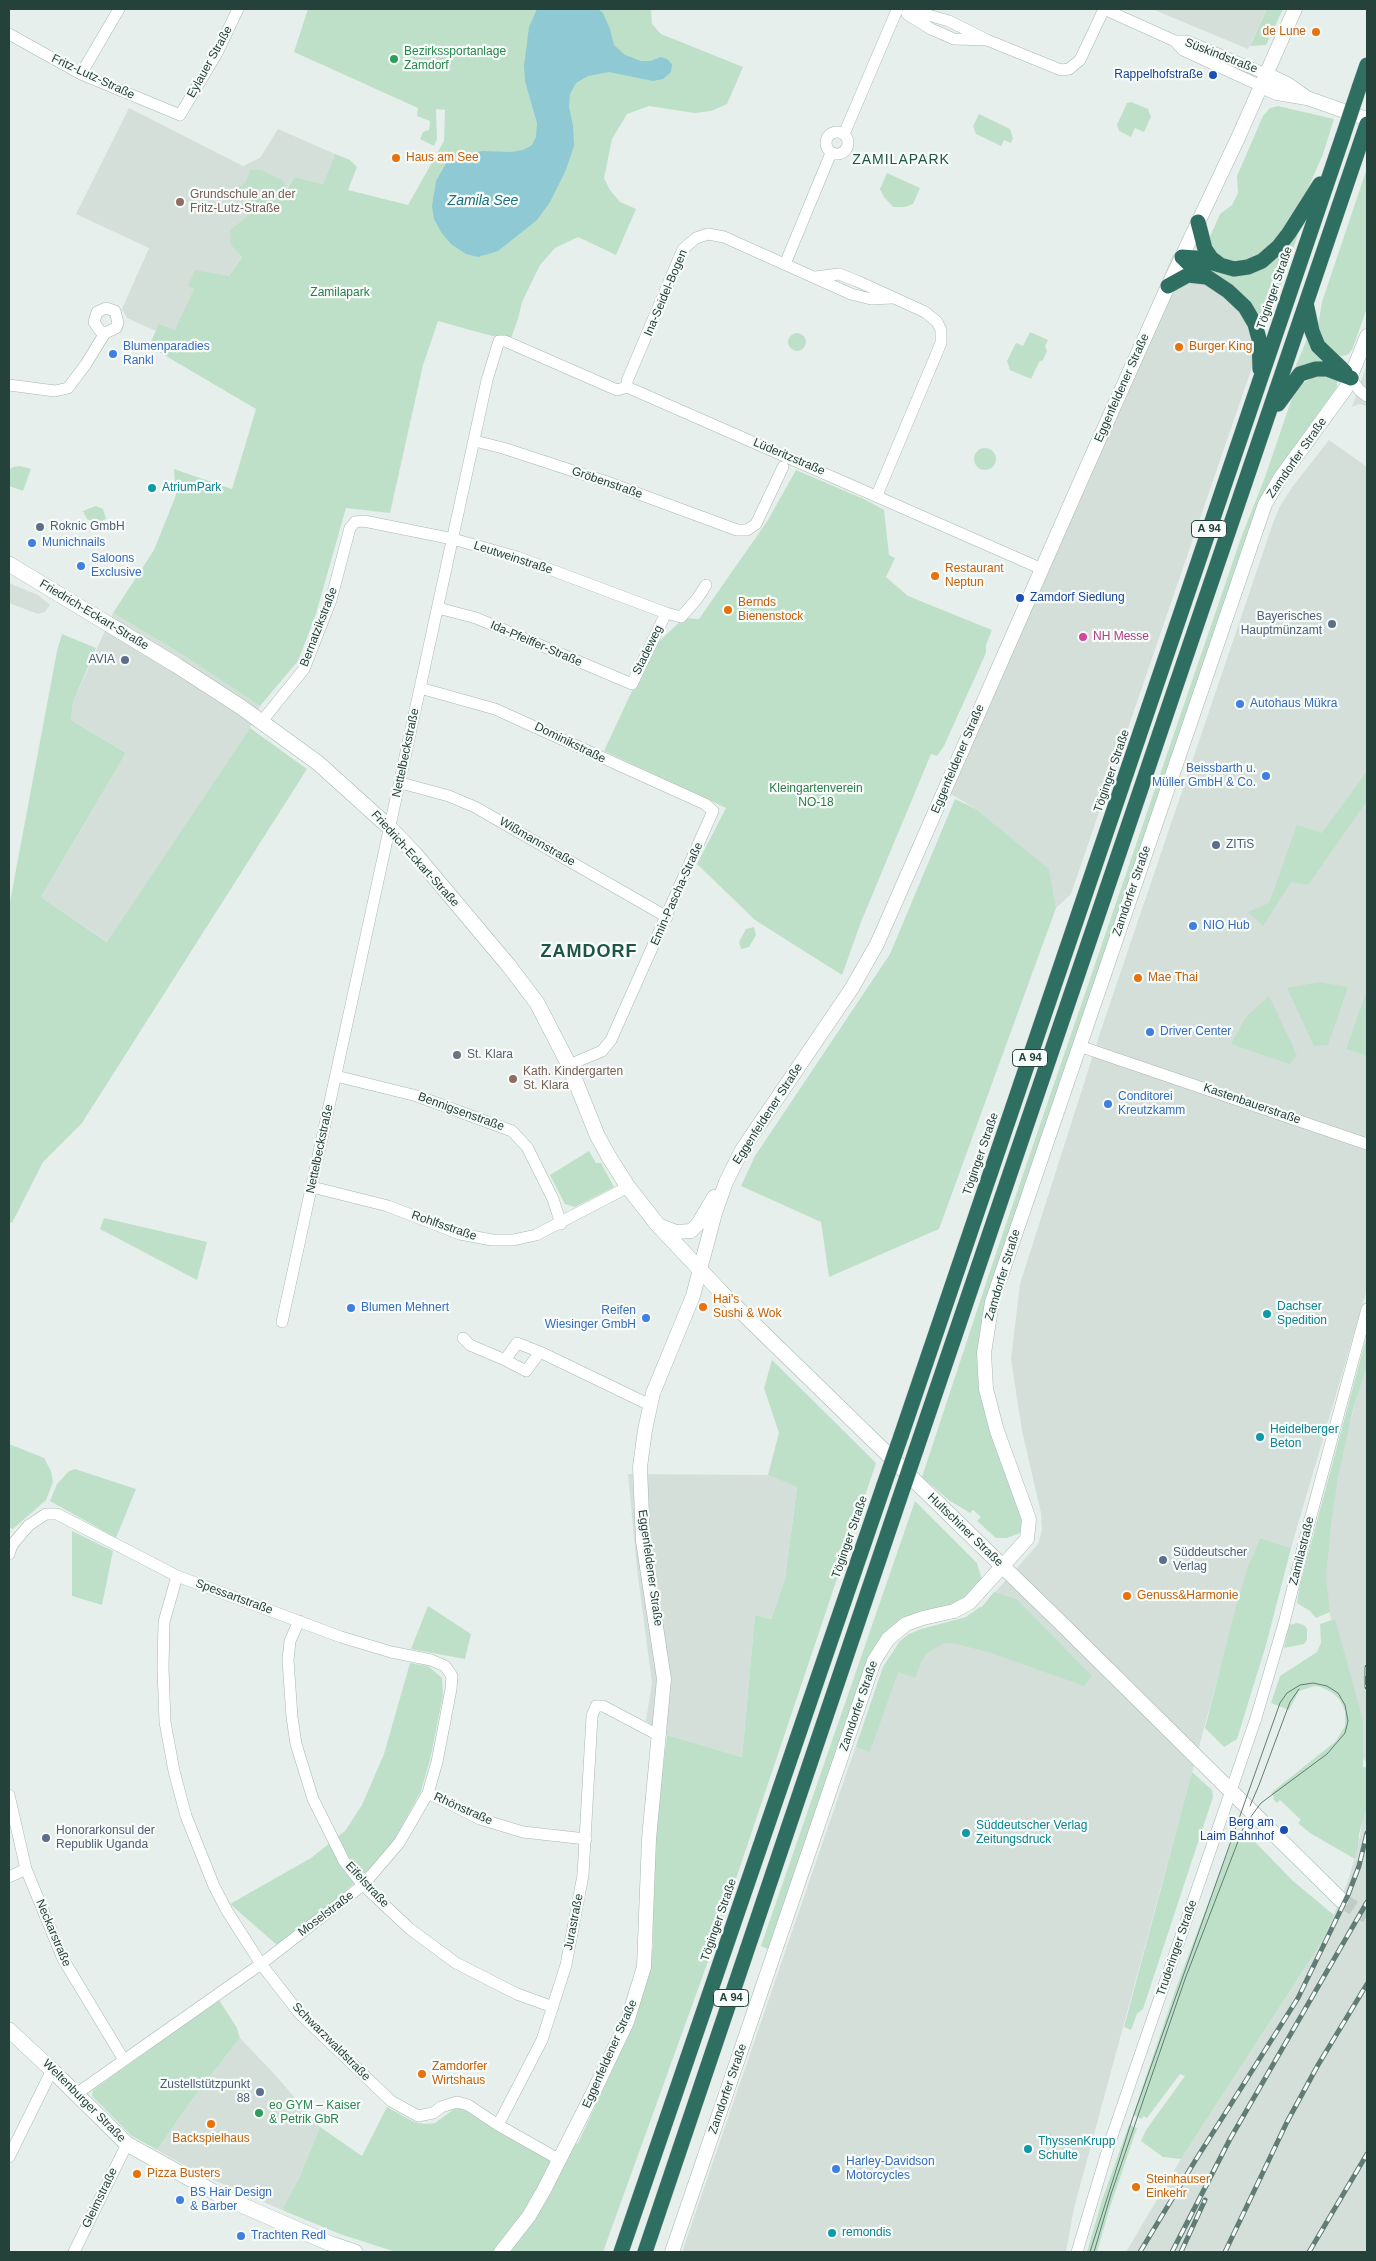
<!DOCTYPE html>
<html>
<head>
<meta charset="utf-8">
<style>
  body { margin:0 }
  #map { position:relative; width:1376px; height:2261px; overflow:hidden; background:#e6efeb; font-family:Arial,sans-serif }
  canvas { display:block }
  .frame { position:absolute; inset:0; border:10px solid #24423a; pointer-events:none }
</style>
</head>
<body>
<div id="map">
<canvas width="1376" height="2261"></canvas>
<div class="frame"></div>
</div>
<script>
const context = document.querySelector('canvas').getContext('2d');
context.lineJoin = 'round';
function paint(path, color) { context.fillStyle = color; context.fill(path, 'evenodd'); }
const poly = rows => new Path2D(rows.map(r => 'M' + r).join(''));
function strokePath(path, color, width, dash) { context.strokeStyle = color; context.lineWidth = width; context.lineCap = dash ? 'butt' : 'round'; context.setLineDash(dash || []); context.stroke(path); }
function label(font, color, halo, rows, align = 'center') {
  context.font = font + ' Arial,sans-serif'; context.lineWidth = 4.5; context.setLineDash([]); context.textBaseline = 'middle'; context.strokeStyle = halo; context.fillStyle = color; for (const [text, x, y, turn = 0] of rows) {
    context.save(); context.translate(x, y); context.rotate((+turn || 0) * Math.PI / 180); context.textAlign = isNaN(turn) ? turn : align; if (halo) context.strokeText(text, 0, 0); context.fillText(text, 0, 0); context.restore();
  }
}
const built = poly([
  [1152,9,1267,9,1248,49],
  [129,108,243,166,260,158,278,129,335,154,323,184,294,177,229,276,212,341,156,331,127,318,122,309,149,248,76,214],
  [1173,254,1196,265,1263,335,1071,894,1056,908,1048,869,976,809,941,788,1005,636,1112,403],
  [1367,364,1367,406,1359,404,1352,407],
  [1329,440,1367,467,1367,1289,1291,1548,1260,1538,1248,1566,1074,2208,1066,2252,682,2252,883,1667,900,1641,909,1634,953,1622,966,1617,980,1607,981,1608,1038,1544,1042,1530,1041,1513,1022,1431,1011,1359,1020,1284,1101,1030,1273,523,1280,506,1293,486],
  [9,583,38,595,50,605,45,612,38,614,9,603],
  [113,613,183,655,260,706,250,728,108,942,41,897,126,753,71,720,73,702],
  [1367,1358,1367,1763,1361,1756,1334,1636,1320,1556,1325,1519],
  [628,1474,768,1475,797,1486,785,1579,771,1619,755,1615,742,1757,667,1735,646,1721,652,1683,637,1569],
  [1367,1795,1367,2252,1126,2252,1181,2159,1323,1940,1348,1881,1358,1847],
  [240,2038,277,2077,320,2127,299,2178,282,2210,200,2174,157,2150,194,2097]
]);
const green = poly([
  [308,9,651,9,652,24,661,34,743,67,727,104,711,111,694,113,649,106,627,114,612,139,604,178,610,190,620,202,636,209,616,255,578,237,555,248,540,265,522,302,518,319,511,338,504,335,492,336,438,321,423,365,390,513,346,508,315,617,298,661,260,706,183,655,113,613,154,550,176,495,174,469,232,489,256,409,149,346,159,324,175,330,194,289,188,286,195,270,229,276,242,257,231,245,230,230,246,218,252,204,245,196,239,193,238,188,246,182,250,170,261,170,282,180,287,189,294,177,323,184,335,154,350,160,357,167,348,190,408,205,444,141,445,110,436,109,437,139,434,146,420,139,423,132,429,130,430,121,417,116,418,108,294,52],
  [1267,9,1283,9,1266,45,1250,46],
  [1131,102,1148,109,1151,117,1144,132,1135,128,1131,137,1119,131,1117,125,1127,103],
  [1278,106,1334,119,1323,154,1306,193,1273,245,1256,258,1240,263,1225,261,1213,253,1208,241,1220,214,1232,205,1238,193,1237,176,1263,116,1270,108],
  [979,114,1010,129,1013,138,1011,143,1004,140,1001,146,976,134,973,126],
  [1367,168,1367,308,1352,350,1347,355,1341,356,1327,348,1318,326,1322,302],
  [887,173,920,188,913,204,905,207,893,207,884,197,880,189],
  [1301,226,1263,335,1197,263,1233,274],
  [1030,332,1048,340,1045,346,1047,351,1043,360,1039,362,1031,379,1010,370,1007,361,1016,343,1023,346],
  '788 342a9 9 0 1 1 18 0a9 9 0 1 1-18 0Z',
  [1307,339,1310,347,1324,363,1307,364,1295,368],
  [1318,375,1333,377,1337,381,1337,387,1270,481,1255,513,986,1304,978,1350,1022,1522,1020,1533,1007,1538,996,1538,977,1521,981,1517,973,1510,970,1513,950,1501,922,1477,990,1271,1242,535,1264,480,1291,401,1298,386],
  '974 459a11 11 0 1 1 22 0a11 11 0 1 1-22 0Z',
  [20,466,31,469,23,491,9,486,9,470,13,467],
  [796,470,866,500,884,510,889,555,895,558,886,577,908,596,992,630,986,645,986,653,944,746,937,756,931,754,861,922,842,975,755,920,697,864,726,808,604,751,652,648,684,618,699,619,768,520],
  [96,506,103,509,106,519,96,523,87,519,83,511],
  [62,634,96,648,73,702,71,720,126,753,41,897,107,942,250,728,307,769,82,1123,43,1162,12,1223,9,1222,9,907,57,651],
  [1367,771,1367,801,1308,885,1291,882,1263,926,1248,912,1269,903,1297,825,1322,833],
  [955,799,976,809,1049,869,1056,908,939,1229,829,1277,821,1222,741,1186,755,1156,890,954],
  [754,927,756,935,749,947,741,949,739,942,746,929],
  [1319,982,1348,987,1328,1045,1314,1046,1287,988],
  [1366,993,1367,994,1367,1056,1346,1049],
  [1269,996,1297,1055,1289,1064,1231,1044,1246,1017],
  [589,1151,596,1163,601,1163,614,1187,575,1207,565,1204,550,1175],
  [104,1218,207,1242,197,1280,100,1229],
  [1367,1335,1367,1365,1353,1410,1338,1477,1331,1525,1326,1578,1330,1612,1316,1618,1310,1611,1297,1603,1300,1584],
  [772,1360,876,1463,711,1953,603,2252,396,2252,340,2234,282,2210,299,2178,320,2127,362,2156,387,2107,414,2122,424,2124,435,2123,454,2109,463,2109,545,2158,578,2143,634,2024,653,1948,654,1844,667,1735,742,1757,755,1615,771,1619,785,1579,797,1487,768,1475,779,1433,764,1388],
  [9,1444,44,1458,51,1471,53,1482,46,1500,13,1529,9,1528],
  [75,1469,136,1489,116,1538,50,1501,57,1484,69,1471],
  [915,1501,977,1563,982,1580,962,1602,891,1629,876,1644,871,1656,770,1950,761,1946],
  [72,1531,113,1551,102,1605,72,1596],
  [1260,1538,1291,1548,1266,1645,1237,1739,1224,1747,1205,1728,1236,1606,1248,1566],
  [994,1592,1016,1599,1092,1676,1084,1686,991,1653,957,1644,944,1643,928,1652,921,1662,915,1678,898,1672,870,1752,856,1747,883,1667,900,1641,909,1634,921,1629,966,1617,980,1607,981,1608],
  [428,1606,471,1634,465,1659,411,1649],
  [1335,1619,1363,1720,1363,1767,1367,1768,1366,1809,1359,1834,1358,1847,1355,1859,1310,1833,1298,1823,1301,1820,1280,1800,1277,1803,1273,1799,1274,1797,1271,1793,1336,1741,1345,1726,1345,1711,1340,1700,1333,1693,1321,1687,1315,1686,1299,1691,1289,1710,1271,1703,1280,1676,1317,1652,1321,1643,1320,1624],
  [1297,1623,1304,1625,1307,1629,1307,1640,1304,1644,1284,1648,1289,1625],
  [410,1663,428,1666,442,1678,443,1695,430,1760,421,1791,395,1839,372,1866,335,1901,277,1945,230,1904,311,1858,345,1831,362,1805,384,1754],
  [1192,1772,1212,1790,1213,1797,1143,2009,1137,2014,1131,2030,1124,2027],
  [1234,1835,1255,1842,1293,1881,1334,1915,1323,1940,1181,2159,1163,2157,1141,2141,1146,2130,1185,2076,1180,2074,1147,2118,1143,2116,1142,2119,1133,2115,1176,1988],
  [219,2000,237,2028,240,2038,194,2097,157,2150,132,2136,92,2096,93,2090],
  [1129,2125,1137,2128,1109,2210,1097,2252,1087,2252,1102,2200]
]);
const water = poly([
  [537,9,598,9,603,13,610,29,614,45,625,55,641,61,650,61,661,57,667,59,672,64,671,72,663,79,653,81,609,72,588,76,576,83,570,94,569,107,573,126,574,146,565,172,550,202,537,220,498,251,478,257,466,254,451,244,441,232,434,219,432,206,436,181,448,160,459,155,483,151,511,152,523,150,532,145,536,137,537,123,525,81,524,66,529,27]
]);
const secondaryTunnel = poly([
  [1341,1900,1367,1916]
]);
const minor = poly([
  [1104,9,1175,41,1187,41,1266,74],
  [907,14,928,15,949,21,987,40,1061,70,1069,69,1080,60,1104,9],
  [907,14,931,29,954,39,987,40],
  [9,34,81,74,180,115,217,53,238,9],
  [1175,41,1183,50,1261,86],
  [81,74,119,9],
  '826 143a11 11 0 1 1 22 0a11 11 0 1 1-22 0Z',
  [844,134,897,10],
  [785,264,831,153],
  [815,277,839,274,857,281,925,312,937,322,941,330,941,343,877,495],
  [1351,378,1359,390,1367,396],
  [9,385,55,391,68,388,86,364,105,333,116,328,118,323,115,311,106,308,97,312,94,322,100,331,105,333],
  [627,387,627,381,683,249,696,238,708,234,724,237,851,294,871,299,892,298],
  [475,441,503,448,604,481,737,530,747,530,756,524,783,467],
  [438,608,476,618,632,684,666,613,681,617,697,599,706,585],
  [420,688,495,709,705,804,713,811,611,1040,602,1051,569,1065],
  [262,721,304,669,331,600,350,528,355,522,364,521,453,539,517,557,666,613],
  [401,783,449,796,475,807,667,917],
  [1079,1046,1367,1144],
  [336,1076,417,1096,512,1131,527,1147,553,1199,561,1224],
  [312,1187,388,1206,460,1234,492,1240,513,1240,536,1235,628,1187],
  [282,1322,487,380,499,341,505,341,617,390,627,387,1042,569],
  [463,1338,470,1345,505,1360,517,1343,540,1352],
  [505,1360,526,1371,540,1352,650,1405],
  [9,1554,12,1545,29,1525,46,1514,57,1514,177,1576,341,1637,391,1652,431,1660,445,1666,452,1676,451,1689,437,1762,428,1793,399,1843,363,1885,261,1964,76,2094],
  [177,1576,164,1622,163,1668,165,1722,174,1771,186,1816,214,1886,227,1911,261,1964,300,2014,391,2101,418,2116,433,2113,441,2107,457,2102,468,2105,498,2125,560,2160],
  [299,1621,290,1641,288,1660,292,1717,296,1744,313,1799,344,1861,363,1885,410,1929,456,1963,517,1994,553,2007],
  [428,1793,480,1819,523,1832,586,1839],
  [9,1795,26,1869,63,1959,124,2060],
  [9,1877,26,1869],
  [498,2125,542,2040,566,1965,583,1875,592,1716,596,1706,603,1706,660,1736],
  [9,2157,52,2070],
  [74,2252,127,2144],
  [1077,2252,1110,2142,1256,1718,1284,1623,1308,1527,1367,1309]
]);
const tertiary = poly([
  [1266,74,1287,84,1304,96],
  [1261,86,1277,93,1307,98,1367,119],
  [658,1225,676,1232,691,1231,698,1224,714,1197],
  [501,2252,529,2216,544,2190,594,2091,627,2022,644,1967,649,1839,664,1679,643,1541,640,1467,645,1430,653,1393,693,1296,715,1213,726,1182,742,1150,852,988,877,944,1085,471,1168,286,1238,138,1295,9],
  [672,2252,874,1661,888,1639,906,1624,923,1618,954,1611,969,1603,1027,1539,1029,1519,997,1431,986,1389,984,1353,992,1302,1265,504,1281,477,1346,388,1367,336]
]);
const secondary = poly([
  [9,564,176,665,241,707,318,763,390,828,415,854,509,966,537,1003,569,1065,597,1135,609,1157,628,1187,657,1224,721,1292,1067,1629,1341,1900],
  [9,2030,52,2070,127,2144,223,2197,329,2243,355,2252]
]);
const motorway = poly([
  [1359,88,1367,65],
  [1198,222,1205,249,1211,258,1219,264],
  [1182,257,1195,258,1234,269,1248,267,1262,261,1279,246,1289,233,1320,184],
  [1182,257,1192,267,1228,291,1245,307,1255,324,1259,339,1260,369],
  [1168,286,1188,275,1206,277],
  [1306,303,1312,331,1318,346,1345,372],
  [1278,404,1300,374,1316,369,1327,369,1351,378],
  [901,1436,1343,136],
  [916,1450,1367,124],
  [621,2252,884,1485],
  [645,2252,899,1500]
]);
const tram = poly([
  [1250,1806,1259,1785,1290,1702,1299,1689],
  [1090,2252,1132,2120,1280,1703,1287,1693,1300,1685,1313,1683,1327,1686,1338,1693,1345,1705,1348,1721,1345,1733,1327,1754,1261,1803,1244,1826,1185,1979,1111,2194,1094,2252]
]);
const rail = poly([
  [1367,1667,1367,1687],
  [1140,2252,1195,2161,1298,1998,1348,1895,1359,1866,1367,1833],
  [1172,2252,1230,2139,1367,1902],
  [1181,2252,1205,2200],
  [1225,2252,1287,2122,1318,2065,1367,1984],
  [1309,2252,1367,2154]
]);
const motorwayBridge = poly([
  [1343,136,1359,88],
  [884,1485,901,1436],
  [899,1500,916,1450]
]);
const markers = [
  [1316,32,5,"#e8710a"],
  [394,59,5,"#2e9e5b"],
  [1213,75,5,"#1a4fb4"],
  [396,158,5,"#e8710a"],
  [180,202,5,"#8d6e63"],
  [1179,347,5,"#e8710a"],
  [113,354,5,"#3f7fe0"],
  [152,488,5,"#0f9aa8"],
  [40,527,5,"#5c6f8a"],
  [32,543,5,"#3f7fe0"],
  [81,566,5,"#3f7fe0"],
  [935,576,5,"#e8710a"],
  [1020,598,5,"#1a4fb4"],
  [728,610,5,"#e8710a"],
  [1332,624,5,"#5c6f8a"],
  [1083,637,5,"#d1479c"],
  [125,660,5,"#5c6f8a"],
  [1240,704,5,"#3f7fe0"],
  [1266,776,5,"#3f7fe0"],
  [1216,845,5,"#5c6f8a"],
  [1193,926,5,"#3f7fe0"],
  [1138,978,5,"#e8710a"],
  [1150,1032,5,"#3f7fe0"],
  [457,1055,5,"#6b7280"],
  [513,1079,5,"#8d6e63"],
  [1108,1104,5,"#3f7fe0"],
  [703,1307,5,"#e8710a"],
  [351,1308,5,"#3f7fe0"],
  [1267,1314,5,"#0f9aa8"],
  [646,1318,5,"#3f7fe0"],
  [1260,1437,5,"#0f9aa8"],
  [1163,1560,5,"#5c6f8a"],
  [1127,1596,5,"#e8710a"],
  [1284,1830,5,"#1a4fb4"],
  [966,1833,5,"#0f9aa8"],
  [46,1838,5,"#5c6f8a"],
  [422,2074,5,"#e8710a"],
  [260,2092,5,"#5c6f8a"],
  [259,2113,5,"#2e9e5b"],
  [211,2124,5,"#e8710a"],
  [1028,2149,5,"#0f9aa8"],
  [836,2169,5,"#3f7fe0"],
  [137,2174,5,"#e8710a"],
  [1136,2187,5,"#e8710a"],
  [180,2200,5,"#3f7fe0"],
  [832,2233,5,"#0f9aa8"],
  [241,2236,5,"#3f7fe0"]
];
const shields = [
  [1209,529,35],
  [1030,1058,35],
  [731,1998,35]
];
const shieldNames = [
  ["A 94",1209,529],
  ["A 94",1030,1058],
  ["A 94",731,1998]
];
const foodNames = [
  ["de Lune",1306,32,"right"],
  ["Haus am See",406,158],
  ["Burger King",1189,347],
  ["Restaurant",945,569],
  ["Neptun",945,583],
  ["Bernds",738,603],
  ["Bienenstock",738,617],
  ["Mae Thai",1148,978],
  ["Hai's",713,1300],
  ["Sushi & Wok",713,1314],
  ["Genuss&Harmonie",1137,1596],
  ["Zamdorfer",432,2067],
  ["Wirtshaus",432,2081],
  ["Backspielhaus",211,2139,"center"],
  ["Pizza Busters",147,2174],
  ["Steinhauser",1146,2180],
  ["Einkehr",1146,2194]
];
const leisureNames = [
  ["Bezirkssportanlage",404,52],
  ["Zamdorf",404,66],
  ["eo GYM – Kaiser",269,2106],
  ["& Petrik GbR",269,2120]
];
const streetNames = [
  ["Süskindstraße",1221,56,21],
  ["Eylauer Straße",210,62,-61],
  ["Fritz-Lutz-Straße",93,77,25],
  ["Töginger Straße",1275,288,-71],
  ["Ina-Seidel-Bogen",666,293,-67],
  ["Eggenfeldener Straße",1122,388,-66],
  ["Lüderitzstraße",789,457,23],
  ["Zamdorfer Straße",1297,458,-55],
  ["Gröbenstraße",607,483,19],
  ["Leutweinstraße",513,558,18],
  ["Friedrich-Eckart-Straße",94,615,31],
  ["Bernatzikstraße",319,627,-69],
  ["Ida-Pfeiffer-Straße",536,644,23],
  ["Stadeweg",648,650,-64],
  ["Dominikstraße",570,743,26],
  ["Nettelbeckstraße",406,753,-78],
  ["Eggenfeldener Straße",958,759,-67],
  ["Töginger Straße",1112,771,-71],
  ["Wißmannstraße",537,842,30],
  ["Friedrich-Eckart-Straße",415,859,48],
  ["Zamdorfer Straße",1132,891,-71],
  ["Emin-Pascha-Straße",677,894,-66],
  ["Kastenbauerstraße",1252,1104,19],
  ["Bennigsenstraße",461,1112,20],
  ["Eggenfeldener Straße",768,1114,-57],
  ["Nettelbeckstraße",320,1149,-78],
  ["Töginger Straße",981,1154,-71],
  ["Rohlfsstraße",444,1226,19],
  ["Zamdorfer Straße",1003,1275,-73],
  ["Hultschiner Straße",965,1530,44],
  ["Töginger Straße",850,1537,-71],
  ["Zamilastraße",1302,1551,-76],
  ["Eggenfeldener Straße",650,1568,82],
  ["Spessartstraße",234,1597,20],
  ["Zamdorfer Straße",859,1706,-71],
  ["Rhönstraße",463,1809,24],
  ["Eifelstraße",367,1885,47],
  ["Moselstraße",326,1914,-37],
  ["Töginger Straße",719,1920,-71],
  ["Jurastraße",574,1922,-79],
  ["Neckarstraße",53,1933,67],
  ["Truderinger Straße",1177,1948,-71],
  ["Schwarzwaldstraße",331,2042,45],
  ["Eggenfeldener Straße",610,2054,-66],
  ["Zamdorfer Straße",728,2089,-71],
  ["Weltenburger Straße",84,2101,45],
  ["Gleimstraße",100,2198,-64]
];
const transitNames = [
  ["Rappelhofstraße",1203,75],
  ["Zamdorf Siedlung",1030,598,"left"],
  ["Berg am",1274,1823],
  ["Laim Bahnhof",1274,1837]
];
const educationNames = [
  ["Grundschule an der",190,195],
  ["Fritz-Lutz-Straße",190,209],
  ["Kath. Kindergarten",523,1072],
  ["St. Klara",523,1086]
];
const parkNames = [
  ["Zamilapark",340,293],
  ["Kleingartenverein",816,789],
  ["NO-18",816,803]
];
const shopNames = [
  ["Blumenparadies",123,347],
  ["Rankl",123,361],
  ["Munichnails",42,543],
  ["Saloons",91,559],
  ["Exclusive",91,573],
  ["Autohaus Mükra",1250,704],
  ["Beissbarth u.",1256,769,"right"],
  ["Müller GmbH & Co.",1256,783,"right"],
  ["NIO Hub",1203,926],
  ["Driver Center",1160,1032],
  ["Conditorei",1118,1097],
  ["Kreutzkamm",1118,1111],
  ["Blumen Mehnert",361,1308],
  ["Reifen",636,1311,"right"],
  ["Wiesinger GmbH",636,1325,"right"],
  ["Harley-Davidson",846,2162],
  ["Motorcycles",846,2176],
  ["BS Hair Design",190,2193],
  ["& Barber",190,2207],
  ["Trachten Redl",251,2236]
];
const cultureNames = [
  ["AtriumPark",162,488],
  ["Dachser",1277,1307],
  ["Spedition",1277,1321],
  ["Heidelberger",1270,1430],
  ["Beton",1270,1444],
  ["Süddeutscher Verlag",976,1826],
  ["Zeitungsdruck",976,1840],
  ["ThyssenKrupp",1038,2142],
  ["Schulte",1038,2156],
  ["remondis",842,2233]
];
const serviceNames = [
  ["Roknic GmbH",50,527],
  ["Bayerisches",1322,617,"right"],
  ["Hauptmünzamt",1322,631,"right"],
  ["AVIA",115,660,"right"],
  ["ZITiS",1226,845],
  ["Süddeutscher",1173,1553],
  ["Verlag",1173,1567],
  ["Honorarkonsul der",56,1831],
  ["Republik Uganda",56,1845],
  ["Zustellstützpunkt",250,2085,"right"],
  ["88",250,2099,"right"]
];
const hotelNames = [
  ["NH Messe",1093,637]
];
const worshipNames = [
  ["St. Klara",467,1055]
];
const neighbourhoodNames = [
  ["ZAMILAPARK",901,160]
];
const waterNames = [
  ["Zamila See",483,201]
];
const districtNames = [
  ["ZAMDORF",589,952]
];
paint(built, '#d4dfda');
paint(green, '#bfe0c8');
paint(water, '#8ec9d4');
strokePath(secondaryTunnel, '#bfccc8', 15, [15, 8]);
strokePath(minor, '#a8b8b2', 12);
strokePath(tertiary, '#a8b8b2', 15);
strokePath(secondary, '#a4bbb3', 16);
strokePath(motorway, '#c2cac8', 16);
strokePath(minor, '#fff', 11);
strokePath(tertiary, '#fff', 14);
strokePath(secondary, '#fff', 15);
strokePath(motorway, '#2f6f62', 15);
strokePath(tram, '#5f7d75', 1);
strokePath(rail, '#5f7d75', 5);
strokePath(rail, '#f7fbf9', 3, [9]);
strokePath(motorwayBridge, '#c2cac8', 16, []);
strokePath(motorwayBridge, '#2f6f62', 15);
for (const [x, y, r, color] of markers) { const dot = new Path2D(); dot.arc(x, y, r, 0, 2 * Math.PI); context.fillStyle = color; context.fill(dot); strokePath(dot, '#f7fbf9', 2); }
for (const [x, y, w] of shields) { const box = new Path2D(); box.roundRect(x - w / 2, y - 8.5, w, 17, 4); context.fillStyle = '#f7fbf9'; context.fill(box); strokePath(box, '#24423a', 1); }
label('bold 11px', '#24423a', null, shieldNames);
label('12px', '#c56008', '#f7fbf9', foodNames, 'left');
label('12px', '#27864d', '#f7fbf9', leisureNames, 'left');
label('12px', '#24423a', '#f7fbf9', streetNames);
label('12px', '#164399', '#f7fbf9', transitNames, 'right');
label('12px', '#785e54', '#f7fbf9', educationNames, 'left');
label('12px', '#2d7a4b', '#f7fbf9', parkNames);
label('12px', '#366cbe', '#f7fbf9', shopNames, 'left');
label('12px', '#0d838f', '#f7fbf9', cultureNames, 'left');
label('12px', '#4e5e75', '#f7fbf9', serviceNames, 'left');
label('12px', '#b23c85', '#f7fbf9', hotelNames, 'left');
label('12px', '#5b616d', '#f7fbf9', worshipNames, 'left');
context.letterSpacing = '1px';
label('14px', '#1f5548', '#f7fbf9', neighbourhoodNames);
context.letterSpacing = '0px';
label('italic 14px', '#1c6f80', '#f7fbf9', waterNames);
context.letterSpacing = '1px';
label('bold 18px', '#1f5548', '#f7fbf9', districtNames);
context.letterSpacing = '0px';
</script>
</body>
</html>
